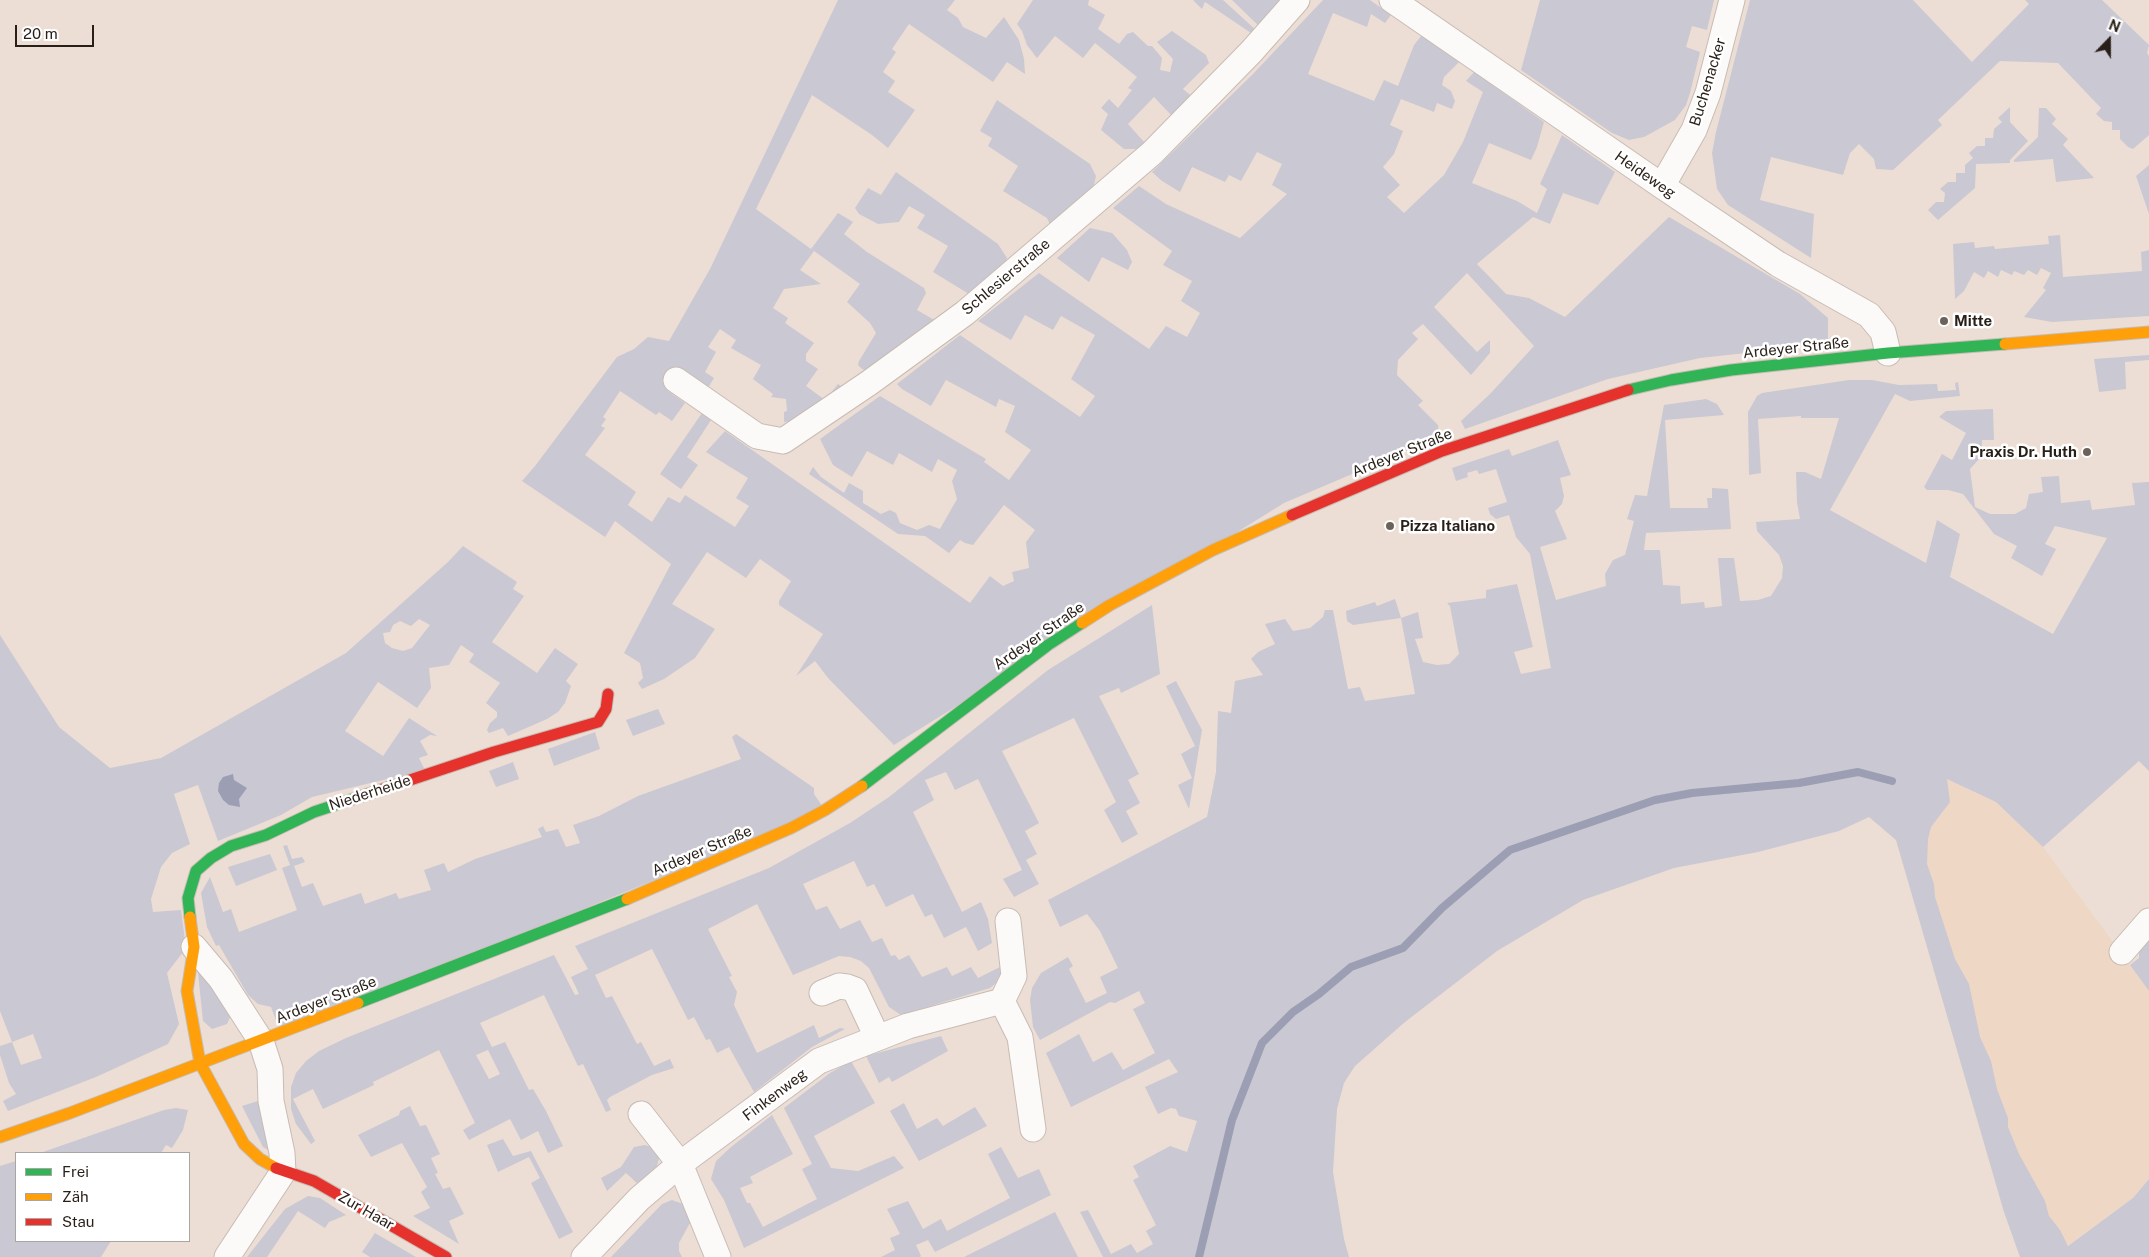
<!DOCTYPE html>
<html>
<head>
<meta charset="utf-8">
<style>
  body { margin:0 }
  #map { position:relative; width:2149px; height:1257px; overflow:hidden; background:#ecded4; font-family:"Public Sans",sans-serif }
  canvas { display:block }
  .legend { position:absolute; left:15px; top:1152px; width:175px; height:90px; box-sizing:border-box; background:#fff; border:1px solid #a9a5a3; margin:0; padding:6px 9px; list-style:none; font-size:15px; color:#281f18 }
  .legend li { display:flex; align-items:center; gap:10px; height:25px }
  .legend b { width:25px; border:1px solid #a9a5a3 }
  .north { position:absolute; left:2084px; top:15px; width:50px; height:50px; -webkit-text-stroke:4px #fff; paint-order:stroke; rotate:22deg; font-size:14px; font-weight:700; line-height:20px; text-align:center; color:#281f18 }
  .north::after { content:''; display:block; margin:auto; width:18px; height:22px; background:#281f18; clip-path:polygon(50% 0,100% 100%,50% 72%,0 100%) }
  .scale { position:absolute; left:15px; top:25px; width:79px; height:22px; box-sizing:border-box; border:2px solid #281f18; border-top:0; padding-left:6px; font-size:15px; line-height:18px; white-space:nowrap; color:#281f18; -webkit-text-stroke:4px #fff; paint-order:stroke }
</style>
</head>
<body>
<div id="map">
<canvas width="2149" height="1257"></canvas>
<ul class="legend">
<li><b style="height:6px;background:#30b455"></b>Frei</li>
<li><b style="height:6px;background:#ff9f0a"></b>Zäh</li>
<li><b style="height:6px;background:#e5322d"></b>Stau</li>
</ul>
<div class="north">N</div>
<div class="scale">20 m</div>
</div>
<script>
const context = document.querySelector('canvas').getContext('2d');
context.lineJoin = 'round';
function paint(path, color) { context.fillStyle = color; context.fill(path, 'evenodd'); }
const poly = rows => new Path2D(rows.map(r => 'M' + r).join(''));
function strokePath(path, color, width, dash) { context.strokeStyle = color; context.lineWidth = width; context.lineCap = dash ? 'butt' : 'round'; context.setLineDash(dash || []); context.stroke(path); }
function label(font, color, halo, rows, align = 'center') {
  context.font = font + ' "Public Sans",sans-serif'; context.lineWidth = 5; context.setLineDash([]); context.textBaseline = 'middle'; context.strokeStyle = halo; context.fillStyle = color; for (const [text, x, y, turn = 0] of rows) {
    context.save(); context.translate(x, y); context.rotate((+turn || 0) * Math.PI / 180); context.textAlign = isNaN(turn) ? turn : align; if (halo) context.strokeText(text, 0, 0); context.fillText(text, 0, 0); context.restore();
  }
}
const built = poly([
  [1900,757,1996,802,2043,847,2149,991,2149,1179,2133,1198,2067,1246,2020,1257,2004,1212,1896,840,1869,817]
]);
const green = poly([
  [838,0,955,0,947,10,958,18,963,27,986,38,1004,17,1019,40,1024,59,1025,74,1007,62,993,82,909,24,892,49,896,52,883,72,895,81,888,92,915,110,888,148,872,135,812,95,756,209,811,249,838,213,853,222,844,234,867,252,924,288,926,293,917,310,936,321,871,372,862,369,858,365,859,361,876,333,870,323,847,302,860,284,814,251,800,270,821,284,784,289,773,308,788,318,785,323,814,343,806,354,806,361,818,369,806,386,825,400,838,384,847,390,792,421,784,422,784,412,787,411,786,399,771,397,773,394,753,379,761,365,731,348,736,340,720,329,708,347,716,352,705,372,714,378,708,388,683,370,668,391,685,403,672,421,659,412,656,415,620,391,603,417,606,419,601,426,605,428,585,455,636,492,628,505,652,522,668,497,680,503,685,495,735,527,749,506,736,498,748,478,706,452,725,431,970,603,990,576,1003,586,1014,581,1012,572,1029,568,1026,542,1035,530,1004,505,973,545,965,543,960,540,949,553,925,536,898,534,809,474,813,467,821,477,844,493,849,483,863,491,863,503,881,514,890,510,896,513,900,523,917,530,929,525,940,529,957,499,952,481,957,470,938,459,932,472,899,453,893,465,867,451,852,477,833,465,820,439,880,396,986,459,984,462,1009,480,1031,450,1005,432,1015,406,999,399,996,407,946,380,931,406,902,389,897,384,960,335,1080,417,1095,396,1071,379,1095,335,1061,316,1053,330,1025,315,1011,340,978,321,1039,273,1149,349,1166,326,1187,337,1200,313,1181,301,1192,281,1163,265,1172,251,1113,208,1139,186,1166,204,1240,238,1287,194,1272,185,1282,164,1257,152,1241,181,1229,175,1225,182,1192,167,1180,192,1162,181,1152,172,1252,75,1323,0,1370,0,1391,15,1385,23,1371,14,1367,27,1333,13,1308,74,1374,101,1384,80,1398,86,1414,45,1422,35,1459,62,1444,77,1442,85,1451,91,1455,101,1452,109,1437,103,1434,112,1401,99,1390,125,1403,131,1394,154,1383,167,1400,185,1387,197,1404,213,1444,175,1463,142,1483,92,1466,81,1474,72,1544,122,1537,147,1531,160,1489,143,1472,183,1517,201,1537,213,1547,189,1540,184,1562,135,1615,172,1598,205,1563,193,1550,224,1533,217,1477,264,1506,294,1529,298,1565,317,1669,217,1800,294,1828,318,1828,344,1700,358,1608,379,1465,429,1461,421,1490,394,1534,346,1467,273,1434,307,1477,352,1490,340,1490,353,1471,375,1423,324,1412,333,1418,339,1398,360,1397,375,1423,401,1418,405,1438,425,1439,434,1432,440,1284,503,894,745,828,678,815,661,796,676,823,634,779,605,779,601,791,581,760,559,746,578,707,552,672,604,715,629,695,658,664,679,642,689,638,683,643,678,640,663,624,653,671,564,615,521,605,537,522,481,535,466,617,357,634,349,648,337,669,341,710,269],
  [1033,0,1089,0,1088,5,1105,15,1098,29,1119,44,1127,34,1133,32,1148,46,1152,46,1162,58,1160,70,1170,72,1173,59,1157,42,1172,31,1206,55,1209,63,1183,89,1194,98,1173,117,1154,97,1128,124,1145,143,1137,149,1124,149,1101,130,1108,114,1101,108,1109,99,1118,108,1132,90,1128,88,1137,77,1095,43,1083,58,1055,36,1037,58,1027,45,1022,31,1017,24],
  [1193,0,1223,0,1257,31,1254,35,1205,2,1202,9],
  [1232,0,1284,0,1261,28],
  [1540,0,1714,0,1707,30,1692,26,1686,47,1700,52,1690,93,1686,105,1675,120,1644,137,1629,140,1612,133,1521,70],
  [1750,0,1913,0,1972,62,2029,4,2025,0,2102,0,2149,45,2147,53,2149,56,2149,135,2133,149,2128,147,2120,139,2120,130,2112,130,2112,122,2104,121,2096,114,2101,108,2058,63,2000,61,1938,120,1942,125,1893,170,1876,169,1874,159,1859,144,1850,153,1843,175,1771,157,1760,200,1814,214,1811,258,1728,205,1717,189,1712,153,1716,132],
  [997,100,1090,164,1096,176,1094,185,1085,197,1051,227,1047,218,1003,191,1018,166,988,146,992,138,980,131],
  [2010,107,2010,122,2028,141,2010,160,2010,163,1976,164,1975,188,1938,220,1928,210,1936,202,1944,202,1945,193,1940,189,1948,182,1956,182,1956,173,1965,173,1965,165,1973,158,1969,153,1977,146,1985,146,1985,138,1993,138,1994,129,2002,122,1998,118],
  [2039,108,2046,108,2056,119,2052,124,2068,139,2063,145,2094,178,2056,182,2053,159,2014,162,2014,160,2038,137],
  [2149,165,2149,214,2136,176],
  [896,172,998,244,1007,258,1005,265,969,294,933,272,948,246,917,228,925,215,909,206,899,222,878,224,859,214,855,208,868,188,881,195],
  [1090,228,1112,233,1127,250,1132,262,1128,270,1102,257,1089,282,1057,258],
  [2060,235,2063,277,2142,271,2141,252,2149,250,2149,316,2052,322,2024,317,2046,290,2043,288,2051,273,2041,268,2037,275,2028,270,2024,275,2014,271,2012,275,2001,270,1998,277,1988,271,1984,278,1974,272,1964,291,1955,299,1953,244,1974,242,1975,248,1994,246,1995,249,2049,244,2048,236],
  [2149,355,2149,360,2125,362,2126,389,2099,392,2094,359],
  [1849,380,1872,380,1899,385,1937,384,1938,391,1956,390,1955,383,1958,382,1960,396,1910,401,1895,394,1830,510,1926,563,1937,520,1960,534,1950,577,2053,634,2107,538,2055,526,2045,544,2056,549,2042,576,2011,558,2017,546,1994,534,1963,494,1948,490,1927,490,1924,487,1942,454,1952,460,1966,433,1939,417,1946,411,1993,409,1994,440,1982,440,1981,457,1970,469,1975,507,1990,514,2015,514,2026,508,2029,494,2043,492,2041,477,2059,476,2061,503,2090,500,2092,510,2135,505,2132,483,2149,482,2149,771,2139,761,2043,847,1996,802,1947,779,1950,802,1931,827,1928,839,1927,864,1934,884,1935,897,1955,959,1969,984,1980,1037,1991,1061,1997,1089,2008,1118,2008,1127,2019,1154,2045,1201,2049,1216,2060,1230,2068,1246,2133,1198,2149,1179,2149,1257,2020,1257,2004,1212,1896,840,1869,817,1839,831,1758,852,1674,868,1583,900,1497,951,1405,1022,1355,1066,1344,1083,1337,1109,1333,1172,1344,1239,1349,1257,1103,1257,1080,1212,1088,1210,1111,1254,1131,1244,1137,1253,1153,1244,1146,1231,1156,1225,1133,1180,1139,1177,1133,1166,1170,1146,1187,1152,1197,1121,1179,1116,1176,1109,1171,1108,1158,1114,1145,1087,1178,1072,1169,1059,1071,1107,1046,1053,1079,1034,1093,1062,1112,1052,1123,1070,1155,1053,1133,1009,1145,1003,1139,991,1115,1003,1110,1002,1040,1040,1033,1027,1030,1000,1032,988,1041,973,1068,957,1073,966,1069,969,1086,1003,1107,993,1100,977,1118,968,1100,931,1087,914,1060,927,1048,900,1207,817,1216,772,1218,711,1231,713,1235,681,1263,675,1251,659,1258,652,1275,644,1265,624,1285,619,1293,631,1310,628,1323,617,1325,610,1333,610,1348,689,1360,687,1365,701,1415,694,1401,618,1353,625,1347,621,1346,611,1375,602,1377,606,1395,599,1401,618,1418,612,1423,638,1415,639,1423,662,1437,665,1449,664,1459,654,1450,606,1447,603,1486,598,1486,590,1517,584,1533,647,1514,652,1521,674,1551,668,1530,554,1516,537,1509,515,1496,519,1490,514,1488,508,1507,502,1496,469,1479,474,1477,470,1467,473,1468,477,1456,481,1452,468,1509,449,1512,456,1558,440,1571,475,1560,478,1564,496,1562,504,1555,511,1567,539,1540,547,1556,600,1606,586,1605,574,1613,560,1625,555,1634,521,1627,519,1635,495,1647,496,1664,405,1706,399,1717,404,1724,415,1665,420,1670,508,1708,508,1707,498,1712,498,1712,488,1728,489,1731,529,1646,533,1644,550,1660,550,1663,585,1680,586,1681,604,1704,602,1705,608,1722,606,1718,558,1734,558,1740,601,1758,600,1771,596,1782,578,1783,566,1779,555,1757,531,1756,522,1800,519,1797,502,1796,472,1805,472,1821,479,1839,418,1801,418,1801,416,1758,419,1761,473,1749,475,1748,412,1757,396,1762,393],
  [702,413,711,420,687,457,698,465,681,489,660,474],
  [463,546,517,582,513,589,524,596,492,642,537,673,555,648,578,664,566,681,571,686,565,703,558,712,547,719,508,736,503,728,489,733,487,730,490,723,497,717,497,712,486,703,500,683,469,662,474,654,461,645,449,665,429,668,431,688,417,708,378,682,345,731,383,756,409,718,437,736,430,735,420,741,428,755,419,758,425,770,312,797,281,815,218,841,198,785,174,794,190,844,172,853,161,867,151,899,153,912,181,910,186,948,167,973,179,1024,168,1044,96,1077,8,1111,3,1101,16,1094,9,1083,0,1055,0,1046,12,1042,0,1011,0,635,59,727,110,768,161,758,346,653,448,562],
  [419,619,430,625,412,648,403,651,392,648,385,643,383,633,390,632,393,625,400,621,411,626],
  [33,1034,42,1058,21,1065,12,1042],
  [1152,605,1160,674,1121,693,1119,688,1099,696,1139,774,1128,780,1140,803,1126,811,1138,834,1122,843,1104,810,1116,802,1074,718,1002,751,1039,823,1025,831,1037,854,1026,860,1039,884,1014,897,1003,879,1022,870,978,779,955,790,946,772,925,780,934,800,913,812,962,912,981,902,988,919,992,943,978,951,966,927,944,938,932,914,925,917,913,894,886,907,874,884,867,887,854,861,803,884,816,910,827,906,840,929,860,920,872,942,882,938,891,956,895,955,899,960,909,955,922,977,947,967,952,976,971,967,978,978,1000,967,1000,975,996,983,990,988,901,1015,889,1007,869,968,861,961,850,957,839,956,793,975,757,904,708,929,732,976,729,977,737,992,734,1005,757,1053,814,1025,819,1038,840,1028,845,1029,812,1047,754,1092,729,1047,717,1053,710,1039,706,1040,694,1017,688,1020,652,949,595,975,606,998,612,996,637,1044,641,1042,654,1066,670,1059,674,1068,652,1075,610,1097,607,1100,611,1110,606,1112,583,1064,578,1066,544,995,480,1023,492,1047,505,1042,529,1090,533,1089,546,1111,563,1146,548,1153,538,1131,521,1140,510,1119,469,1140,463,1130,475,1123,439,1050,373,1082,374,1085,323,1109,313,1089,293,1099,315,1141,311,1144,296,1124,291,1109,291,1087,296,1073,306,1061,319,1051,346,1038,554,955,575,995,579,994,571,977,588,969,575,946,769,868,850,823,889,797,1048,670],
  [488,1050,500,1074,489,1079,476,1055],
  [1176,681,1202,730,1189,809,1178,785,1192,778,1181,754,1195,746,1166,686],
  [658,709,665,724,633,736,626,720],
  [595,732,600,749,554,766,548,749],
  [736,734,814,788,814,794,825,810,281,1033,271,1007,258,1004,248,995,219,945,216,946,207,927,201,893,210,877,223,912,231,909,239,932,297,910,282,868,290,865,283,846,287,845,292,859,302,857,304,860,305,862,294,866,302,887,313,883,323,906,361,893,365,904,396,893,399,899,431,890,424,870,444,863,448,872,475,859,542,837,538,829,543,826,546,832,558,829,566,847,580,843,573,825,599,816,638,796,741,759,732,737],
  [513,762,519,779,496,787,489,771],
  [270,854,277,870,236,886,228,867],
  [2149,931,2149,991,2130,965,2139,958,2139,941],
  [198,973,205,974,231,1015,227,1024,212,1029,203,1021],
  [941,1036,948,1051,892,1082,889,1077,879,1083,866,1056],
  [851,1061,875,1103,814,1136,831,1168,858,1171,894,1156,904,1168,744,1248,724,1200,711,1179,716,1161,731,1147,772,1115,793,1154,750,1177,753,1183,740,1188,747,1203,750,1203,763,1227,817,1199,802,1169,812,1164,784,1108,830,1073],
  [258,1101,268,1126,271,1140,268,1150,263,1147,242,1106],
  [904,1103,917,1129,937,1118,943,1126,975,1107,987,1126,919,1161,890,1111],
  [410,1106,420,1126,426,1125,440,1154,431,1158,438,1173,435,1174,443,1189,450,1187,464,1214,449,1221,459,1244,413,1216,430,1208,421,1192,427,1187,402,1143,371,1157,358,1135,399,1115,400,1111],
  [176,1108,188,1110,183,1130,172,1148,166,1145,161,1153,40,1153,164,1110],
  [503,1139,513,1156,531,1151,573,1232,559,1239,531,1183,540,1178,529,1157,498,1172,487,1145],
  [645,1145,651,1147,659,1158,657,1166,652,1172,639,1185,626,1173,607,1191,601,1178,621,1167,634,1147],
  [1001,1147,1018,1178,1039,1169,1051,1195,935,1252,928,1240,916,1245,921,1256,920,1257,881,1257,895,1250,890,1238,900,1234,887,1209,908,1201,923,1229,941,1219,947,1231,1010,1198,988,1154],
  [16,1161,16,1241,111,1241,101,1257,0,1257,0,1166],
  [308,1196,320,1198,346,1215,329,1222,325,1228,298,1211,267,1257,247,1257,285,1209],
  [672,1200,686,1205,691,1221,679,1243,679,1251,682,1257,611,1257,662,1204],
  [1055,1212,1078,1257,964,1257],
  [375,1233,416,1257,370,1257,362,1252]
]);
const water = poly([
  [233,774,234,780,247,788,239,799,240,807,229,805,223,800,218,791,219,783,223,777]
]);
const stream = poly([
  [1199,1257,1232,1120,1262,1043,1293,1012,1319,994,1351,967,1403,948,1442,908,1510,850,1655,800,1692,793,1799,783,1858,772,1892,781]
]);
const street = poly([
  [1392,0,1662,186,1778,264,1869,315,1883,332,1888,353],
  [1662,186,1694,130,1708,93,1732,0],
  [676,380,757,436,783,441,869,383,965,313,1152,153,1251,52,1297,0],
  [194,947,221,979,261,1041,270,1069,271,1101,282,1153,283,1172,227,1257],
  [2122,952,2149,921],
  [822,993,839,986,847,987,855,990,877,1037],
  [1002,1001,1020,1037,1033,1129],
  [641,1114,680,1164,718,1257],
  [584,1257,639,1199,680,1164,819,1061,908,1026,1002,1001,1014,976,1008,921]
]);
const fast = poly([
  [1628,390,1671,380,1731,370,1888,353,2005,344],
  [862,786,1048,645,1082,623],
  [190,917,188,898,196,871,211,858,231,846,266,835,314,812,362,796],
  [358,1003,627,899]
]);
const slow = poly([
  [2005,344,2149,332],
  [1082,623,1110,605,1213,550,1292,515],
  [627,899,791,828,825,810,862,786],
  [190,917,194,947,187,991,200,1063,244,1144,260,1159,276,1168],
  [0,1137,70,1113,358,1003]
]);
const jam = poly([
  [1292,515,1442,451,1628,390],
  [362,796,494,752,598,722,606,709,608,694],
  [276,1168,314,1181,446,1257]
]);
const markers = [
  [1944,321,5,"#6d625a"],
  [2087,452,5,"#6d625a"],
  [1390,526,5,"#6d625a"]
];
const streetNames = [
  ["Buchenacker",1708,82,-73],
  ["Heideweg",1645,175,35],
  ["Schlesierstraße",1006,277,-40],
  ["Ardeyer Straße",1796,348,-6],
  ["Ardeyer Straße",1402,453,-22],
  ["Ardeyer Straße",1039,636,-35],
  ["Niederheide",370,793,-18],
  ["Ardeyer Straße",702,851,-23],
  ["Ardeyer Straße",326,1000,-21],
  ["Finkenweg",775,1095,-37],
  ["Zur Haar",366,1211,30]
];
const poiNames = [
  ["Mitte",1954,321],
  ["Praxis Dr. Huth",2077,452,"right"],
  ["Pizza Italiano",1400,526]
];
paint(built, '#efd7c5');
paint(green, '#cac8d3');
paint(water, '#9c9eb4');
strokePath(stream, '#9c9eb4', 8);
strokePath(street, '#c7bcb4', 27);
strokePath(fast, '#c7bcb4', 13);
strokePath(slow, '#c7bcb4', 13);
strokePath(jam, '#c7bcb4', 13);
strokePath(street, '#fcfaf9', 25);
strokePath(fast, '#30b455', 11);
strokePath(slow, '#ff9f0a', 11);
strokePath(jam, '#e5322d', 11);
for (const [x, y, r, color] of markers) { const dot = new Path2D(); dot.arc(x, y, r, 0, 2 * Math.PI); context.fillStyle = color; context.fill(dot); strokePath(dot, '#fff', 2); }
label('15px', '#281f18', '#fff', streetNames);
label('bold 15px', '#281f18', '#fff', poiNames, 'left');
</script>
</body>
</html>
